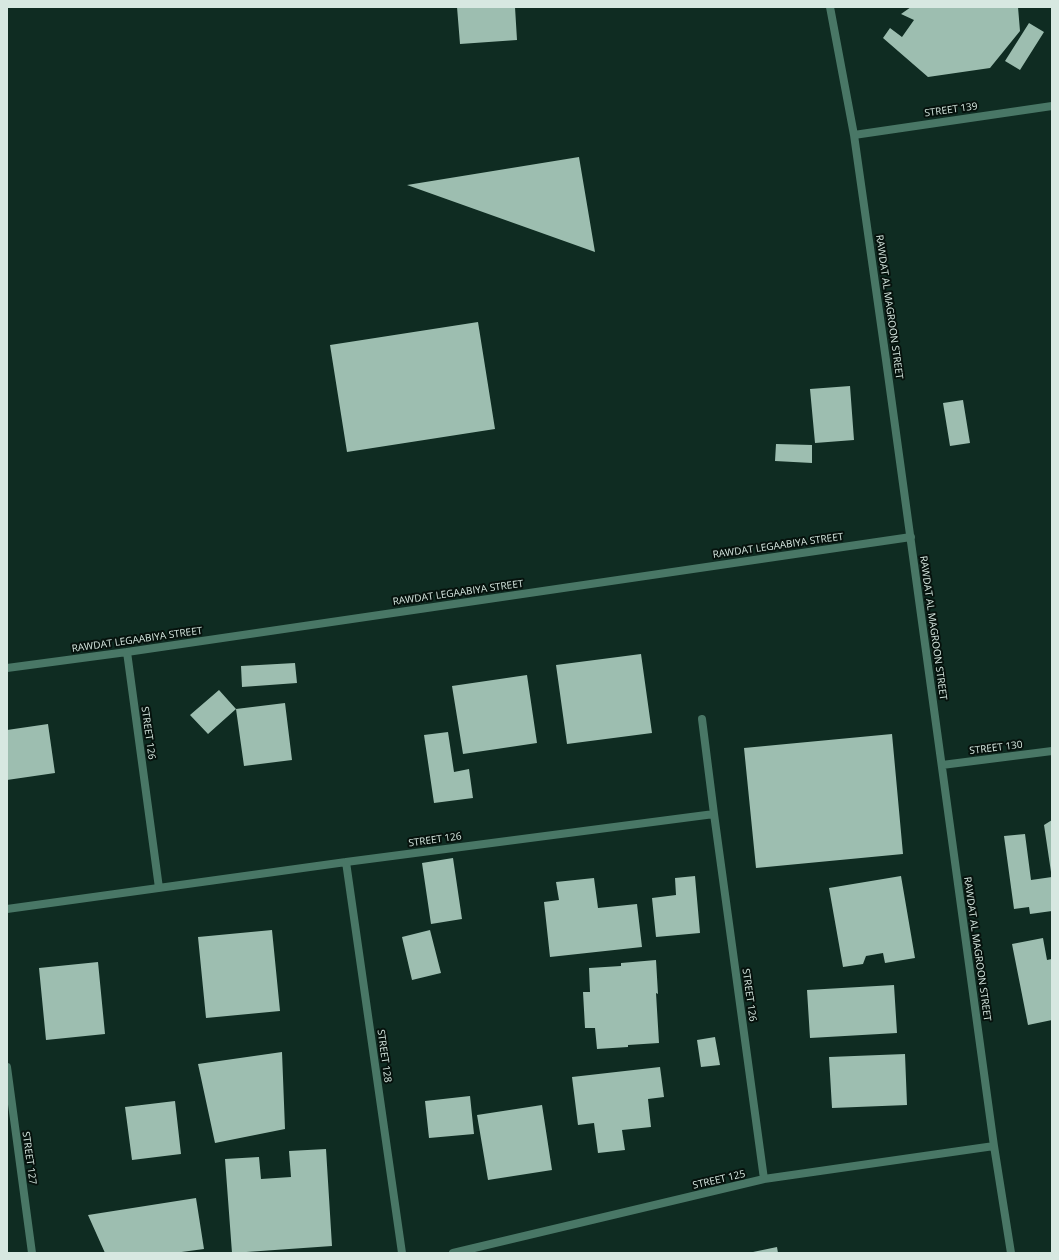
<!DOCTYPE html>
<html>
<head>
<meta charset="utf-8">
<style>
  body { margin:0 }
  #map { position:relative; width:1059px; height:1260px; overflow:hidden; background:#0f2c22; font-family:"Open Sans",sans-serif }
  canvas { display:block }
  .frame { position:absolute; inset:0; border:8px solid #d7e8e1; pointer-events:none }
</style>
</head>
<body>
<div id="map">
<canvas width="1059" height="1260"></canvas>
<div class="frame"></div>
</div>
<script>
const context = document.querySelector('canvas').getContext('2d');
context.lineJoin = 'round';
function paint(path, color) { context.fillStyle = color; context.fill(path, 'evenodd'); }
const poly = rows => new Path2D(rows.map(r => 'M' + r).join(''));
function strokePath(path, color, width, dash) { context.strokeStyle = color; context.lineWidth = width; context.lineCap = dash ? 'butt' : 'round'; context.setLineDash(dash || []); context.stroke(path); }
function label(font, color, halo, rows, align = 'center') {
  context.font = font + ' "Open Sans",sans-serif'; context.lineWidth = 4; context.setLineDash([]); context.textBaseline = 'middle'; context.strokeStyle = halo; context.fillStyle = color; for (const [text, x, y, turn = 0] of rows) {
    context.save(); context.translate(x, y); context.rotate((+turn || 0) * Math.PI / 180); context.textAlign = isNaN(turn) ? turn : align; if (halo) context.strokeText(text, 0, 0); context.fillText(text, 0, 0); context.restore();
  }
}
const building = poly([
  [457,7,515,7,517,40,460,44],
  [911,7,1018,7,1020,31,990,68,928,77,883,38,890,28,902,37,914,20,901,14],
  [1029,23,1044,32,1020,70,1005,61],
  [579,157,595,252,407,185],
  [478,322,495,429,347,452,330,345],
  [850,386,854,440,815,443,810,389],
  [963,400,970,443,950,446,943,403],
  [776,444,812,445,812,463,775,461],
  [641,654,652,733,567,744,556,665],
  [295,663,297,683,242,687,241,666],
  [527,675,537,743,463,754,452,686],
  [219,690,236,709,208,734,190,715],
  [285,703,292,760,244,766,236,709],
  [48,724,55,773,7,780,7,730],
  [448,732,454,772,469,769,473,798,434,803,424,735],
  [892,734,903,854,756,868,744,748],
  [1052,820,1052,872,1051,872,1044,825],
  [1025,834,1031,880,1052,877,1052,911,1030,914,1029,907,1014,909,1004,836],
  [453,858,462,919,431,924,422,863],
  [695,876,700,933,656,937,652,898,676,895,675,878],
  [901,876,915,958,885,963,883,953,866,956,863,964,843,967,829,888],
  [594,878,598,908,637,904,642,947,550,957,544,902,559,900,556,882],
  [272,930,280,1011,206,1018,198,937],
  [430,930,441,973,412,980,402,937],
  [1043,938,1047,960,1052,959,1052,1020,1028,1025,1012,944],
  [656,960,658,994,656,993,659,1043,628,1045,628,1047,597,1049,595,1028,585,1028,583,992,590,992,589,968,621,966,621,963],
  [98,962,105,1034,46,1040,39,968],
  [894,985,897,1033,810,1038,807,990],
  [715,1037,720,1065,701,1067,697,1040],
  [282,1052,285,1129,215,1143,198,1064],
  [905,1054,907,1105,832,1108,829,1057],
  [660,1067,664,1097,648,1099,651,1127,622,1130,625,1150,598,1153,594,1123,578,1125,572,1077],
  [470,1096,474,1134,429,1138,425,1101],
  [175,1101,181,1154,132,1160,125,1107],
  [542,1105,552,1170,488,1180,477,1115],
  [326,1149,332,1246,232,1253,225,1159,259,1157,261,1179,291,1177,289,1151],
  [196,1198,204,1249,174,1253,105,1253,88,1215],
  [777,1247,778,1253,753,1253,753,1252]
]);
const minor = poly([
  [830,7,854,135,886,360,994,1146,1011,1253],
  [854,135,1052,106],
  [127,652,159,888],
  [7,668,127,652,911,537],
  [702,719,714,814,764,1179],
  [942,765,1052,751],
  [346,862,402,1253],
  [7,909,346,862,714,814],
  [7,1067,32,1253],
  [453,1253,764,1179,994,1146]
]);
const streetNames = [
  ["STREET 139",951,110,-8],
  ["RAWDAT AL MAGROON STREET",889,307,82],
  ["RAWDAT LEGAABIYA STREET",778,546,-8],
  ["RAWDAT LEGAABIYA STREET",458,593,-8],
  ["RAWDAT AL MAGROON STREET",933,628,82],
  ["RAWDAT LEGAABIYA STREET",137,640,-8],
  ["STREET 126",148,733,82],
  ["STREET 130",996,748,-7],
  ["STREET 126",435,840,-8],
  ["RAWDAT AL MAGROON STREET",977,949,82],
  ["STREET 126",749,995,82],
  ["STREET 128",384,1056,82],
  ["STREET 127",29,1158,82],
  ["STREET 125",719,1180,-13]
];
paint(building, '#9dbeb0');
strokePath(minor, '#497766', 8);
label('10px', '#d7e8e1', '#06120d', streetNames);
</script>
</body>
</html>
